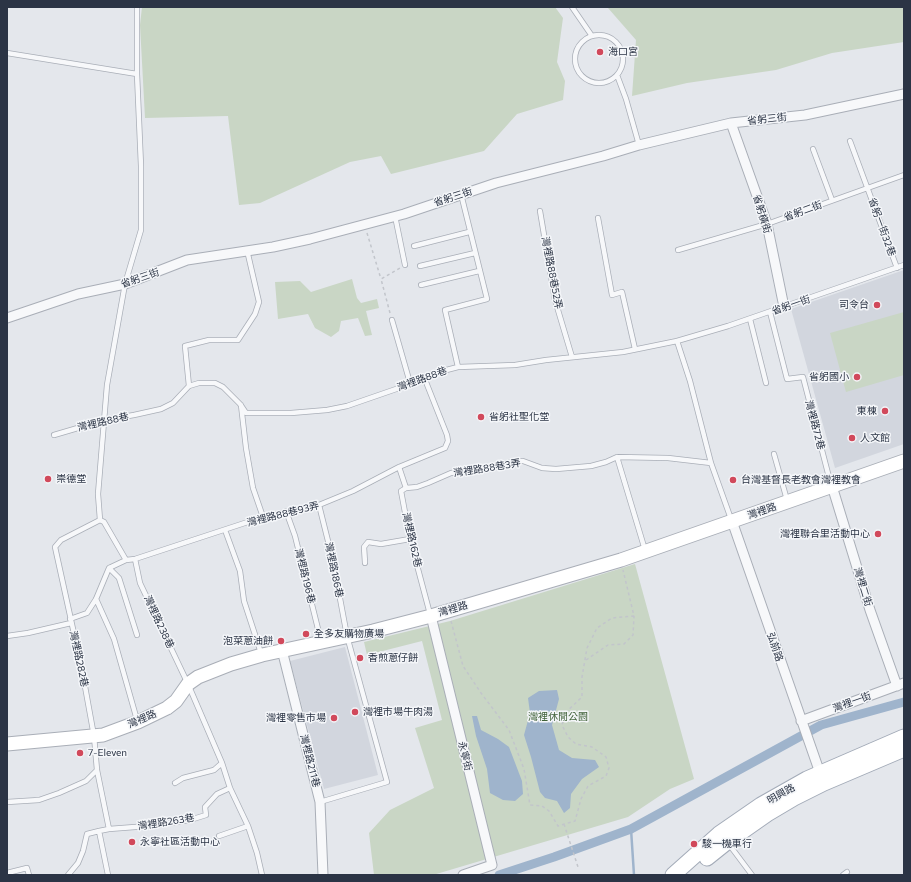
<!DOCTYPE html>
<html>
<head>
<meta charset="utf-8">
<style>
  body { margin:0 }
  #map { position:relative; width:911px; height:882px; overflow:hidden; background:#e4e7ec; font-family:Commissioner,sans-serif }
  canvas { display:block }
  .frame { position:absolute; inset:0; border:8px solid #2b3445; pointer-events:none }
</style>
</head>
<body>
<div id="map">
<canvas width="911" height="882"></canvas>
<div class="frame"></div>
</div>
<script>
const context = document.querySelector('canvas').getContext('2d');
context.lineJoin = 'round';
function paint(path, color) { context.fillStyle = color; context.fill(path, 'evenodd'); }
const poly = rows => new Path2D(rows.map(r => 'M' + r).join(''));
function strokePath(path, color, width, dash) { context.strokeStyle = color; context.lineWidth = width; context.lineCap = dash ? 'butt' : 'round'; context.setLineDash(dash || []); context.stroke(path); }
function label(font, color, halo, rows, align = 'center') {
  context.font = font + ' Commissioner,"Noto Sans TC",sans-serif'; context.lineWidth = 3; context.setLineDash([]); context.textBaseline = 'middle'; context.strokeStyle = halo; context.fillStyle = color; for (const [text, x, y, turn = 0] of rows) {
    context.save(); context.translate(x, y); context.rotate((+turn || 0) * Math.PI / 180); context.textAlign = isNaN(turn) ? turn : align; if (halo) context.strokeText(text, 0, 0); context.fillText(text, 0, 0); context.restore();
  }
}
const built = poly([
  [904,270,904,444,835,468,791,309],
  [345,647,378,775,324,789,290,661]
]);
const green = poly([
  [142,7,555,7,563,18,557,62,565,81,563,100,517,114,484,151,391,174,381,156,350,162,260,203,239,205,228,116,145,118,140,25],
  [603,7,904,7,904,42,832,53,776,70,687,83,632,96,636,40,608,8],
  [352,279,357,298,361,303,377,299,379,308,366,311,372,335,365,336,358,318,341,321,339,331,331,337,315,328,308,314,278,319,275,282,300,281,311,292],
  [904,312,904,375,846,392,830,333],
  [635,564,694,779,670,789,628,817,433,875,374,875,369,833,390,810,434,788,415,728,442,720,422,641,367,655,364,642,450,621]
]);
const water = poly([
  [557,690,559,699,552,725,559,750,572,758,595,760,599,767,582,779,571,794,570,808,564,813,557,801,545,798,540,792,531,757,524,735,530,713,528,698,539,691],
  [472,716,477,716,481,730,498,739,509,747,522,781,523,794,515,801,503,800,490,793,487,769,476,736]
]);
const stream = poly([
  [631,829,634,875]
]);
const canal = poly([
  [499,875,554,857,631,829,821,725,904,702]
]);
const path = poly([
  [367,233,381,279],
  [390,313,381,279,400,268],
  [451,621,463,666,481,693,509,730,524,769,530,805,542,806,549,811,558,826,575,821,581,799,588,786,606,776,609,768,606,757,592,747,576,744,568,737,562,725,565,713,582,697,582,677,587,648,597,628,612,618,634,616,623,570],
  [586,660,608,645,624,644,633,635,634,616],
  [564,824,578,867]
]);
const lane = poly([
  [572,7,592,36],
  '575 59a24 24 0 1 1 48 0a24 24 0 1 1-48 0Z',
  [7,53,137,74],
  [617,75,626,99,639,145],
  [850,141,897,268],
  [813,149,832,200],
  [540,211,555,300,572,357],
  [395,216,405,265],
  [598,218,612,295,622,292,635,349],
  [414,246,469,232],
  [678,250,767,224,904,175],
  [420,266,475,253],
  [421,285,479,271],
  [770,312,787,379,803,377,831,485],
  [750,319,766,383],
  [392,320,410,383],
  [677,341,690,381,711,463,731,519],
  [458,367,445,310,487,299,461,194],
  [189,386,185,346,209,340,238,340,255,314,259,302,247,250],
  [241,405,246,448,253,488,263,517],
  [54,435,105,420,134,415,161,409,173,403,189,386,199,383,215,383,223,387,240,404,246,413,291,413,327,410,347,406,402,387,435,373,458,367,515,365,546,360,623,352,677,341,728,326,904,265],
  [774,454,787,500],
  [617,457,645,550],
  [399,467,406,488,401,491,410,539,430,614],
  [406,488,417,487,428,483,451,473,486,468,517,461,523,461,542,468,556,469,591,466,606,462,617,457,668,458,711,463],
  [319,505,333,561,347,636,387,782,320,802],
  [286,511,295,536,321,641],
  [100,520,104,522,126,560],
  [225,530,240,571,244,601,261,653],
  [135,559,140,583,188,684,222,763,230,788,248,826,257,853,262,875],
  [365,563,364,547,368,542,381,544,410,539],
  [109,568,119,578,137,635],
  [96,599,114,639,137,720],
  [70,619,87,613,96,599,109,568,126,560,135,559,263,517,319,505,353,491,399,467,445,448,448,441,447,435,424,377],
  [7,636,28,633,71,623],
  [175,783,183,778,214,770,222,763],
  [7,802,39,800,59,793,86,781,97,770],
  [109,829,148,826,190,820,206,815,205,807,217,794,230,788],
  [219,836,248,826],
  [728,843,752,875],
  [7,873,27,868,29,875],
  [68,875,78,863,83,851,87,834,99,831],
  [108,875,99,831,109,829,97,770,94,736,82,670,55,547,61,540,100,520,98,494,107,385,125,284,141,230,141,166,137,74,137,7],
  [843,875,847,872]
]);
const street = poly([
  [731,123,767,224,784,307],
  [7,318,78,294,125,284,187,260,273,247,310,239,404,214,496,183,603,156,639,145,731,123,805,115,904,94],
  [832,486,870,610,897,686],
  [732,521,820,773],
  [431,616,492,865,463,875],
  [282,650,320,802,323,875],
  [801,721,904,683]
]);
const secondary = poly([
  [7,744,103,735,138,722,167,708,176,701,188,684,198,677,231,664,262,655,373,631,431,616,621,560,904,461]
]);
const primary = poly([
  [707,858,727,842,767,814,794,798,824,783,904,749],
  [673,875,719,834,761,805,807,779,904,737]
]);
const markers = [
  [600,52,4,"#d1495b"],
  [877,305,4,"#d1495b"],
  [857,377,4,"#d1495b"],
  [885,411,4,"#d1495b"],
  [481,417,4,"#d1495b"],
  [852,438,4,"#d1495b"],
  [48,479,4,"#d1495b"],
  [733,480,4,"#d1495b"],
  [878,534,4,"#d1495b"],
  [306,634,4,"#d1495b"],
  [281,641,4,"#d1495b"],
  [360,658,4,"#d1495b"],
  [355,712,4,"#d1495b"],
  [334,718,4,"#d1495b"],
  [80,753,4,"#d1495b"],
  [132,842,4,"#d1495b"],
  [694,844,4,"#d1495b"]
];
const poiNames = [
  ["海口宮",608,52],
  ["司令台",869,305,"right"],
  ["省躬國小",849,377,"right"],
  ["東棟",877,411,"right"],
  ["省躬社聖化堂",489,417],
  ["人文館",860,438],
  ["崇德堂",56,479],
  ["台灣基督長老教會灣裡教會",741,480],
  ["灣裡聯合里活動中心",870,534,"right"],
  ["全多友購物廣場",314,634],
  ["泡菜蔥油餅",273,641,"right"],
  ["香煎蔥仔餅",368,658],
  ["灣裡市場牛肉湯",363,712],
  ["灣裡零售市場",326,718,"right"],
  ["7-Eleven",88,753],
  ["永寧社區活動中心",140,842],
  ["駿一機車行",702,844]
];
const streetNames = [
  ["省躬三街",767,119,-6],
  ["省躬三街",453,197,-18],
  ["省躬二街",803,211,-20],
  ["省躬橫街",762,214,73],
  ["省躬一街32巷",882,227,70],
  ["灣裡路88巷52弄",552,273,79],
  ["省躬三街",140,278,-19],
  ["省躬一街",791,305,-19],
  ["灣裡路88巷",422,379,-20],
  ["灣裡路88巷",103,422,-13],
  ["灣裡路72巷",815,425,75],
  ["灣裡路88巷3弄",487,468,-9],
  ["灣裡路",762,511,-19],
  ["灣裡路88巷93弄",283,514,-14],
  ["灣裡路162巷",412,540,77],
  ["灣裡路186巷",334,570,78],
  ["灣裡路196巷",305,576,76],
  ["灣裡二街",863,587,73],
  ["灣裡路",453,609,-16],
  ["灣裡路238巷",159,622,65],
  ["弘前路",775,647,71],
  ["灣裡路282巷",79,659,78],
  ["灣裡一街",852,702,-20],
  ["灣裡路",142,719,-23],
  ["永寧街",465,756,76],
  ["灣裡路211巷",310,761,76],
  ["明興路",781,794,-29],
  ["灣裡路263巷",166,822,-9]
];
const parkNames = [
  ["灣裡休閒公園",558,717]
];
paint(built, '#d2d6de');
paint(green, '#c9d6c5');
paint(water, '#9fb4cc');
strokePath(stream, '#9fb4cc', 2.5);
strokePath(canal, '#9fb4cc', 9);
strokePath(lane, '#a9aeb7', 6);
strokePath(street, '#a9aeb7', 11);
strokePath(secondary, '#a9aeb7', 15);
strokePath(primary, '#a3abb8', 17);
strokePath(path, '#c2c5cb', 1.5, [3, 3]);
strokePath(lane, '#f7f8fa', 4.5);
strokePath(street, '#f7f8fa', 9);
strokePath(secondary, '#fff', 13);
strokePath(primary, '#fff', 15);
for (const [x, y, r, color] of markers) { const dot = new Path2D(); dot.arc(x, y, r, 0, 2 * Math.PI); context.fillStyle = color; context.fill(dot); strokePath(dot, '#f4f6f9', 1.5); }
label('10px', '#2b3445', '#f4f6f9', poiNames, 'left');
label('10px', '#2b3445', '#f4f6f9', streetNames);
label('10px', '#3f6138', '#f4f6f9', parkNames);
</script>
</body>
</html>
